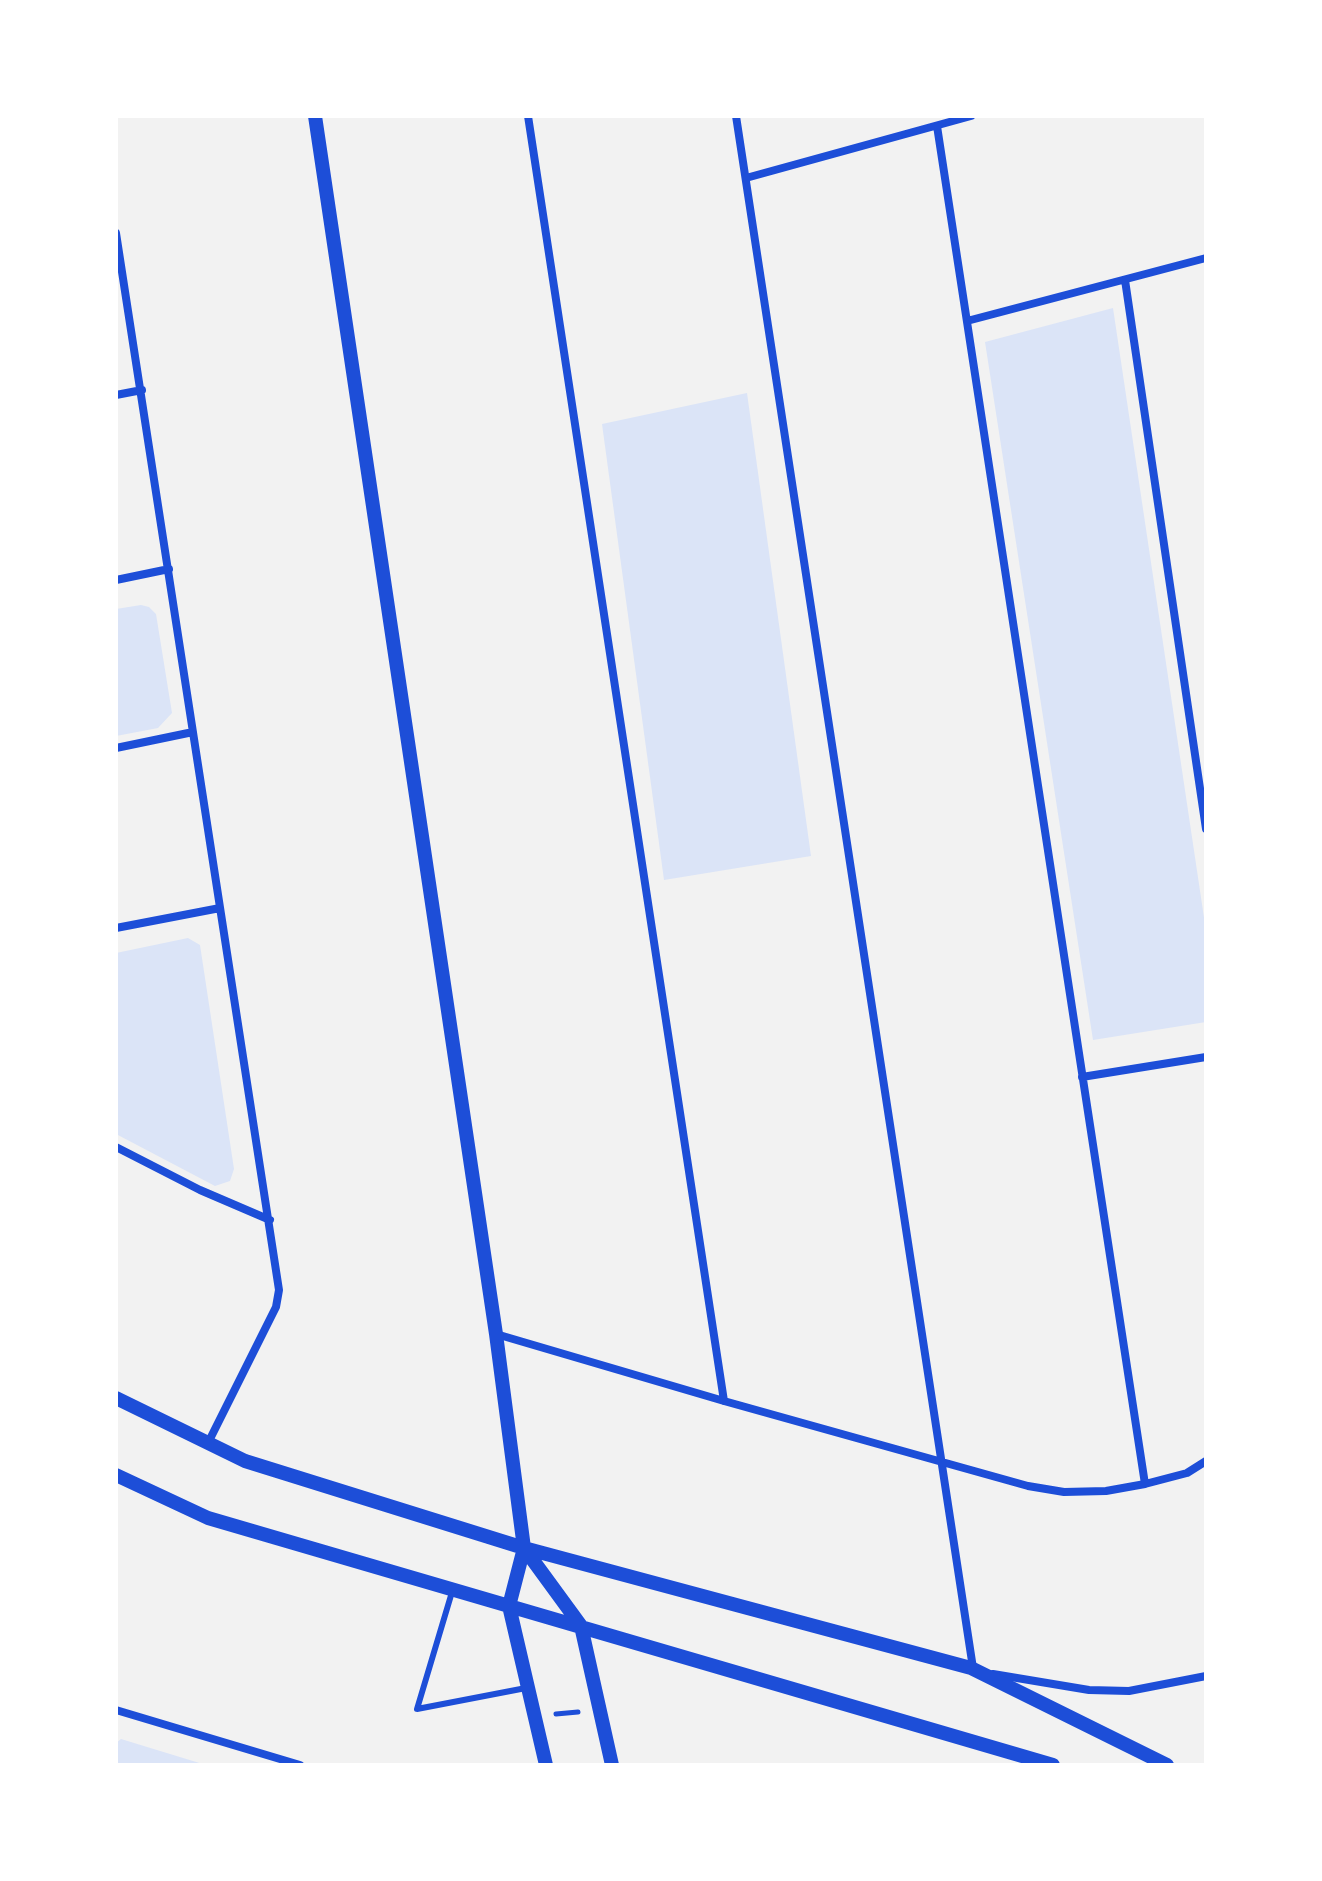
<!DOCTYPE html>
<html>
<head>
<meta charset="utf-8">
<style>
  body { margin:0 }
  #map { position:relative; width:1322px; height:1881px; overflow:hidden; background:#f2f2f2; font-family:Rubik,sans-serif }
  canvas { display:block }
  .frame { position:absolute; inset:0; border:118px solid #fff; pointer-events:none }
</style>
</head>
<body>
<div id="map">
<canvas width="1322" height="1881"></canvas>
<div class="frame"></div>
</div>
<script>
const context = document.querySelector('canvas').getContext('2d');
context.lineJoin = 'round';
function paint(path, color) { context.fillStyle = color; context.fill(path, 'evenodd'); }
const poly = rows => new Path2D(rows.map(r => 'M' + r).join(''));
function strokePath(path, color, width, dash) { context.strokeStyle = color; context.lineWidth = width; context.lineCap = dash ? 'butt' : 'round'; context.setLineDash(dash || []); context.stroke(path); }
const green = poly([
  [1113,308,1206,931,1206,1022,1093,1040,985,342],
  [747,393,811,856,664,880,602,424],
  [141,605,149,607,156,614,172,713,158,728,116,736,116,609],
  [188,938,200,945,234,1169,230,1181,215,1186,116,1134,116,953],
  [121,1739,206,1765,116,1765,116,1743]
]);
const path = poly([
  [556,1714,578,1712]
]);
const service = poly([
  [452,1592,417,1709,526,1688]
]);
const minor = poly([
  [528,116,724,1401],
  [736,116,973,1668],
  [937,126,1145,1484],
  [746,178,971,116],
  [116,233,279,1290,276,1307,208,1443],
  [1125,280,1206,829],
  [967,321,1206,258],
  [116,395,142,390],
  [116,580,169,569],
  [116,748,193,732],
  [116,928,220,908],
  [1082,1077,1206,1057],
  [116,1147,200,1190,270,1220],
  [496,1334,724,1401,1028,1486,1064,1492,1106,1491,1145,1484,1187,1473,1206,1461],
  [993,1674,1089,1690,1129,1691,1206,1676],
  [116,1710,300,1765]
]);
const tertiary = poly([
  [315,116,496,1334,524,1548,509,1606,546,1765],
  [116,1398,245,1461,524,1548,971,1668,1167,1765],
  [116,1475,208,1518,1053,1765],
  [524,1548,581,1626,612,1765]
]);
paint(green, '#dbe4f7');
strokePath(path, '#1d4ed8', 5);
strokePath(service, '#1d4ed8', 6);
strokePath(minor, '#1d4ed8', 8);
strokePath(tertiary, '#1d4ed8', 14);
</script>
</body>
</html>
